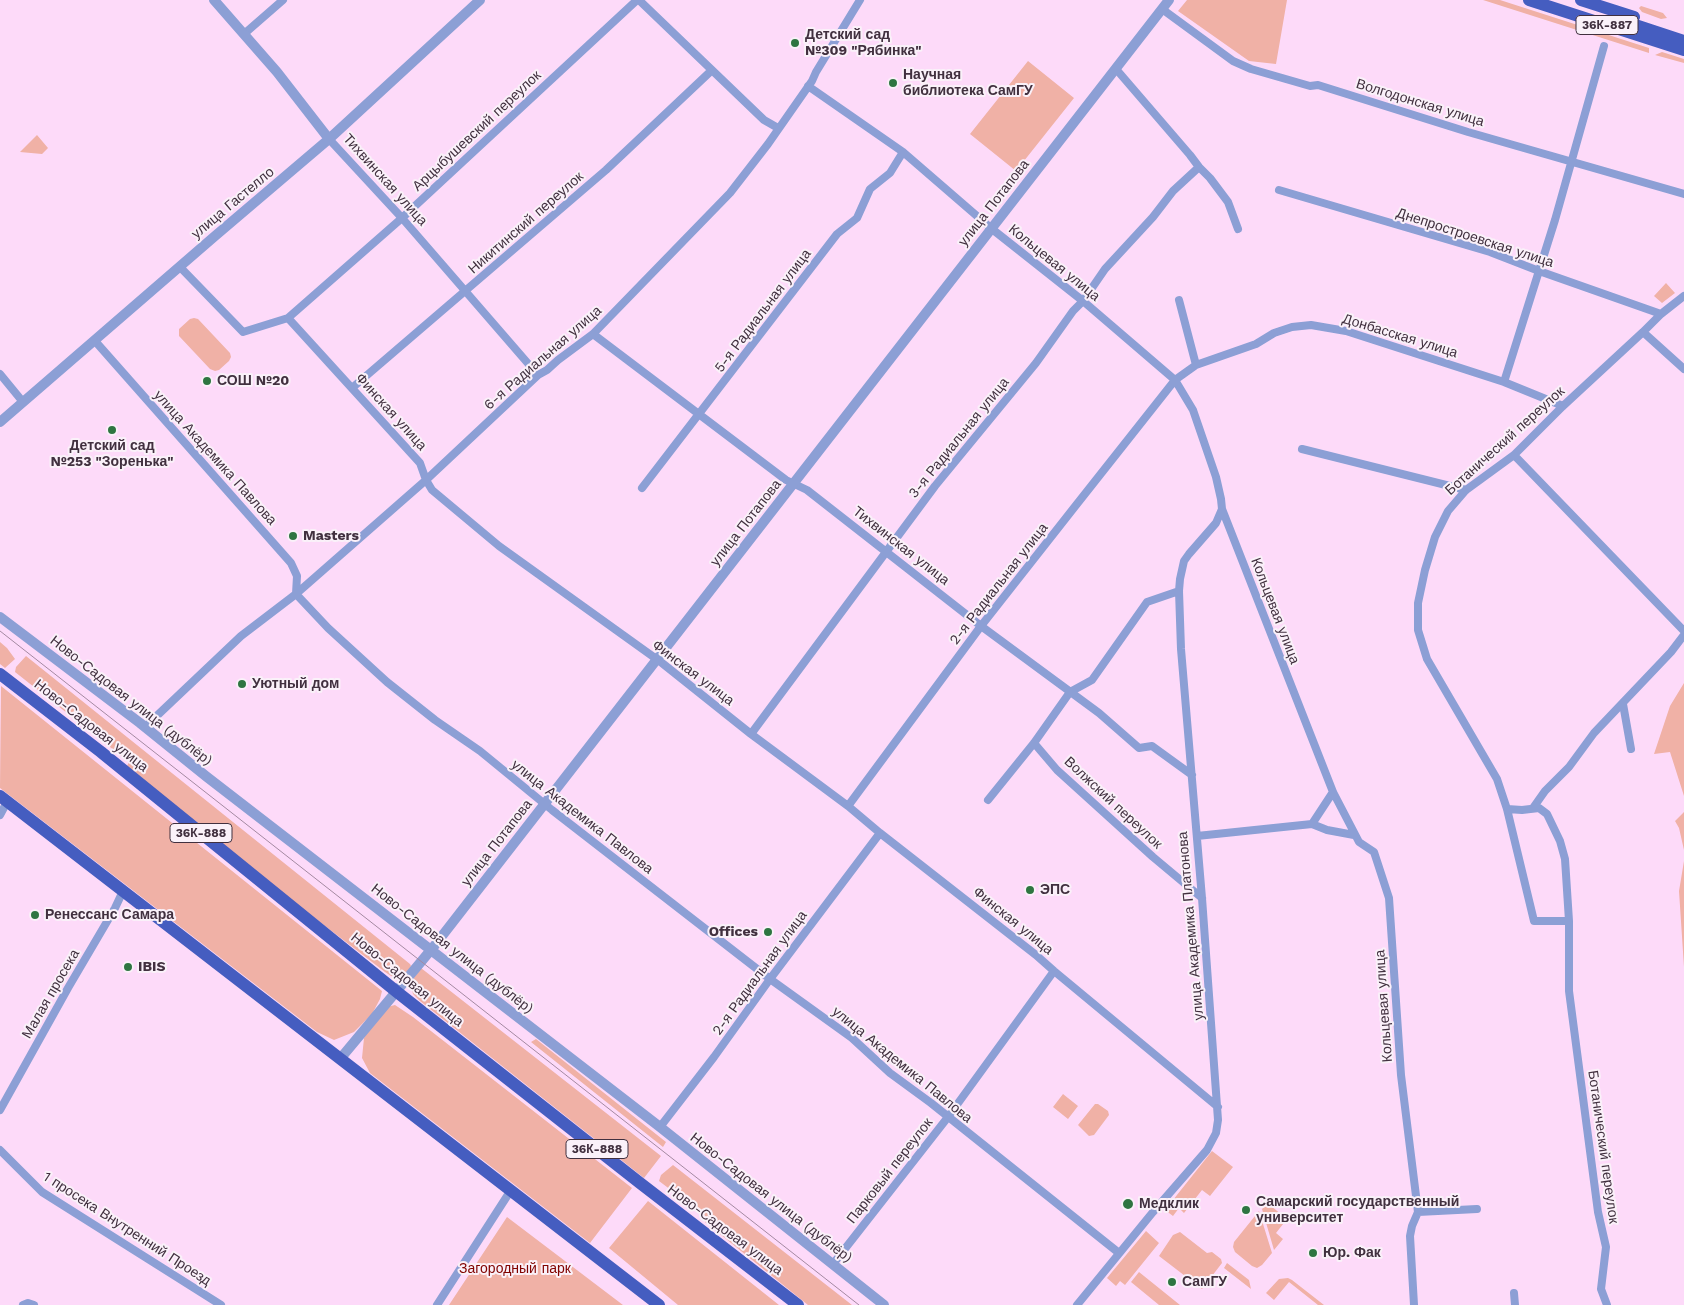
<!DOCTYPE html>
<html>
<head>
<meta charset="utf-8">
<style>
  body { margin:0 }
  canvas { display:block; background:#fddaf9 }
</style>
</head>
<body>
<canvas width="1684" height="1305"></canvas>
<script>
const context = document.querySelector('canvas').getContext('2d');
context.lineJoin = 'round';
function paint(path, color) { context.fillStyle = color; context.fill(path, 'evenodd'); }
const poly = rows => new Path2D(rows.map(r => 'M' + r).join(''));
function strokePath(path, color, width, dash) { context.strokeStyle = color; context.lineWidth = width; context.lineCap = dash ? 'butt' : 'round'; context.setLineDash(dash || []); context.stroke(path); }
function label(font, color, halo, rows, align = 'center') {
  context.font = font + ' "Work Sans",sans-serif'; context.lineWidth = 4; context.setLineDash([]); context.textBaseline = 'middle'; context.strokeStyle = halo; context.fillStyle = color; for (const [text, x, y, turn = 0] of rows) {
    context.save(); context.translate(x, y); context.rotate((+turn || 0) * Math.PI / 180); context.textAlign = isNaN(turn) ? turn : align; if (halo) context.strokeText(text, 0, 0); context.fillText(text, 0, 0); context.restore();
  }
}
const green = poly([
  [1187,0,1287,0,1276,64,1249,61,1178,11],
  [1483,0,1500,0,1649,48,1649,53],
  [1641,6,1663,13,1667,18,1661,19,1642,12,1639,8],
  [1662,52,1684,59,1684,63,1655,55],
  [1028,61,1074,98,1016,171,970,134],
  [37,135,48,148,42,154,20,152],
  [1666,283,1675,293,1662,303,1654,296],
  [194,318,198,319,230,353,231,357,229,361,219,370,215,371,210,369,179,336,179,329,190,319],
  [0,642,7,648,15,659,5,668,0,664],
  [26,656,410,964,411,966,408,971,403,975,397,977,391,976,385,972,273,886,127,766,129,762,15,672,16,667],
  [1684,683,1684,796,1670,752,1654,754,1670,706],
  [1,686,382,991,380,999,372,1014,354,1032,334,1040,317,1032,0,788],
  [1684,812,1684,850,1679,828,1675,821],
  [1684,861,1684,967,1679,891],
  [421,968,661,1156,644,1178,420,1001,413,994,411,986,413,979],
  [395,1005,413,1017,632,1188,590,1243,370,1073,362,1058,364,1038,383,1008],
  [536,1039,666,1142,663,1147,531,1042],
  [1063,1094,1078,1106,1068,1119,1053,1107],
  [1095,1104,1098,1104,1108,1111,1109,1115,1094,1135,1089,1136,1078,1125],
  [1212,1151,1233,1167,1210,1196,1202,1190,1184,1213,1179,1208,1173,1216,1165,1210],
  [673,1165,852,1305,808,1305,705,1222,708,1218,659,1181,661,1175],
  [648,1201,779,1305,678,1305,609,1248],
  [1267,1205,1271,1206,1287,1219,1276,1233,1283,1239,1274,1250,1262,1209],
  [1259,1211,1272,1253,1262,1265,1257,1268,1252,1266,1235,1252,1233,1247,1234,1242],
  [507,1217,623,1305,449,1305],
  [1146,1231,1159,1243,1125,1285,1120,1281,1116,1286,1107,1278],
  [1180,1232,1207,1253,1212,1252,1221,1259,1222,1263,1202,1289,1159,1256,1173,1235],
  [1227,1263,1249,1280,1251,1289,1224,1268],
  [1139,1272,1180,1305,1159,1305,1131,1282],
  [1288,1278,1292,1280,1324,1305,1318,1305,1289,1282,1274,1300,1266,1293,1279,1279]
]);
const minor = poly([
  [639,0,764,120,778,128],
  [1162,9,1233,61,1251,69,1310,86,1318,85,1468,132,1684,194],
  [244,34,283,0],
  [1116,69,1190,155,1199,167,1210,178,1228,202,1238,229],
  [808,86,903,152,992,229,1083,301,1175,380,1193,410,1216,477,1221,499,1222,509,1333,792,1359,842,1374,852,1389,898,1401,1075,1418,1212,1412,1226,1410,1236,1414,1305],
  [329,139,402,218,538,375],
  [1279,190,1490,252,1539,271,1661,314],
  [180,267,243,332,288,318,420,463,426,480,432,490,499,546,662,663,751,734,848,806,880,833,1036,955,1054,971,1218,1107],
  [1179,300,1196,365],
  [288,318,402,218,637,0],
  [1643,332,1684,369],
  [593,334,786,480,807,490,981,626,1099,713,1139,748,1152,746,1192,775],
  [95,341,291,563,297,576,296,594,328,628,387,682,435,720,480,751,552,810,770,979,852,1038,890,1073,931,1103,1119,1253],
  [0,374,23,402],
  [1504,382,1555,220,1604,46],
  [352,388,606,170,711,71],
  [1302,449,1466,490],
  [1514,455,1684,631],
  [642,488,837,234,857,218,870,189,890,173,903,152],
  [1623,704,1631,749],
  [145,727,241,636,296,594,426,480,538,375,547,370,558,360,593,334,730,193,768,144,812,81,816,72,860,0],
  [751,734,935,486,1036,363,1073,311,1083,301,1105,269,1153,217,1173,191,1199,167],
  [1034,743,1057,770,1153,857,1202,898],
  [988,800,1034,743,1070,692,1092,680,1147,602,1179,591],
  [848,806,981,626,1073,509,1175,380,1196,365,1256,344,1274,333,1292,327,1311,325,1346,331,1504,382,1563,406],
  [1533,808,1545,791,1569,767,1594,733,1671,652,1684,635],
  [1507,809,1522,810,1539,808,1547,814,1560,841,1565,859,1569,921,1569,991,1598,1212,1606,1247,1601,1289,1607,1305],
  [0,815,7,802],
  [1312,824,1327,830,1354,835],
  [1197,836,1312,824,1333,792],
  [1569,921,1534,921,1507,809,1497,779,1427,659,1418,630,1418,603,1425,570,1435,537,1448,511,1466,490,1514,455,1563,406,1643,332,1661,314,1684,296],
  [0,1110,68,988,115,908,123,891],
  [660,1127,714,1057,770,979,880,833],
  [0,1150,42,1192,221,1305],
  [1418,1212,1477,1209],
  [833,1264,948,1117,1054,971],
  [1514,1293,1515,1305],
  [23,1305,28,1303,34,1305],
  [437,1305,511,1190],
  [1077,1305,1153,1212,1207,1150,1216,1133,1218,1120,1202,898,1181,649,1179,591,1180,579,1184,561,1189,554,1216,523,1222,509]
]);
const tertiary = poly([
  [214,0,277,72,329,139],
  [0,422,215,236,329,139,480,0],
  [0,617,140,723,207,777,660,1127,884,1305],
  [340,1059,435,945,1169,0]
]);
const primary = poly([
  [1529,0,1684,50],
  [1581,0,1634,17],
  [1620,20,1684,41],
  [0,674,101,752,397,992,640,1183,798,1305],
  [0,796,659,1305]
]);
const tram = poly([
  [0,631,859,1305]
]);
const markers = [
  [795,43,5,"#2e7541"],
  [893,83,5,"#2e7541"],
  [207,381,5,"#2e7541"],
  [112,430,5,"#2e7541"],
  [293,536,5,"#2e7541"],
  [242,684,5,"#2e7541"],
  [1030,890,5,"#2e7541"],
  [35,915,5,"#2e7541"],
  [768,932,5,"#2e7541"],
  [128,967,5,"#2e7541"],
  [1128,1204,6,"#2e7541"],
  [1246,1210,5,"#2e7541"],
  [1313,1253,5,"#2e7541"],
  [1172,1282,5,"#2e7541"]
];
const shields = [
  [1607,25,62],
  [201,833,62],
  [597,1149,62]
];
const shieldNames = [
  ["36К-887",1607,25],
  ["36К-888",201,833],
  ["36К-888",597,1149]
];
const poiNames = [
  ["Детский сад",805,35],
  ["№309 \"Рябинка\"",805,51],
  ["Научная",903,75],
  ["библиотека СамГУ",903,91],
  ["СОШ №20",217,381],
  ["Детский сад",112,446,"center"],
  ["№253 \"Зоренька\"",112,462,"center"],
  ["Masters",303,536],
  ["Уютный дом",252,684],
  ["ЭПС",1040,890],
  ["Ренессанс Самара",45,915],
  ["Offices",758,932,"right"],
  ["IBIS",138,967],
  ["Самарский государственный",1256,1202],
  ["университет",1256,1218],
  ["Медклик",1139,1204],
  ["Юр. Фак",1323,1253],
  ["СамГУ",1182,1282]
];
const streetNames = [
  ["Волгодонская улица",1420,103,17],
  ["Арцыбушевский переулок",477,131,-43],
  ["Тихвинская улица",385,180,48],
  ["улица Гастелло",233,203,-40],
  ["улица Потапова",994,203,-52],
  ["Никитинский переулок",526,223,-41],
  ["Днепростроевская улица",1475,238,18],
  ["Кольцевая улица",1054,263,39],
  ["5-я Радиальная улица",763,311,-53],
  ["Донбасская улица",1400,336,17],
  ["6-я Радиальная улица",543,358,-41],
  ["Финская улица",391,412,48],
  ["3-я Радиальная улица",959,438,-51],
  ["Ботанический переулок",1505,441,-42],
  ["улица Академика Павлова",215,458,48],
  ["улица Потапова",746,523,-52],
  ["Тихвинская улица",901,546,38],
  ["2-я Радиальная улица",999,584,-52],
  ["Кольцевая улица",1275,611,69],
  ["Финская улица",693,673,37],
  ["Ново-Садовая улица (дублёр)",131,701,38],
  ["Ново-Садовая улица",91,726,38],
  ["Волжский переулок",1113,803,43],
  ["улица Академика Павлова",582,817,38],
  ["улица Потапова",497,843,-52],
  ["Финская улица",1013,921,39],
  ["улица Академика Платонова",1191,926,-95],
  ["Ново-Садовая улица (дублёр)",452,949,38],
  ["2-я Радиальная улица",760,973,-54],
  ["Ново-Садовая улица",407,980,39],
  ["Малая просека",51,994,-60],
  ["Кольцевая улица",1384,1006,-94],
  ["улица Академика Павлова",902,1065,39],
  ["Ботанический переулок",1603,1147,82],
  ["Парковый переулок",890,1171,-52],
  ["Ново-Садовая улица (дублёр)",771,1198,38],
  ["1 просека Внутренний Проезд",127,1229,33],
  ["Ново-Садовая улица",725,1230,37]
];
const parkNames = [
  ["Загородный парк",515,1269]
];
paint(green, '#f0b1a6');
strokePath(minor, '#8c9fd5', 8);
strokePath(tertiary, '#8c9fd5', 10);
strokePath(primary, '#455dc0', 12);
strokePath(tram, '#a489a1', 1);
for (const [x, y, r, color] of markers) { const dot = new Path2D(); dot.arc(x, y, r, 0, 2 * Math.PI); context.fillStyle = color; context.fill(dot); strokePath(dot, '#faf1f9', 2); }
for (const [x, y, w] of shields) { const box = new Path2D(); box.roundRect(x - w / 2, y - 9.5, w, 19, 4); context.fillStyle = '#faf1f9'; context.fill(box); strokePath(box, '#41303f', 1); }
label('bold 12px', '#41303f', null, shieldNames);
label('bold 14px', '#41303f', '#faf1f9', poiNames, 'left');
label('14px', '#41303f', '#faf1f9', streetNames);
label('14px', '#810300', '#faf1f9', parkNames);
</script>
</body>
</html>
